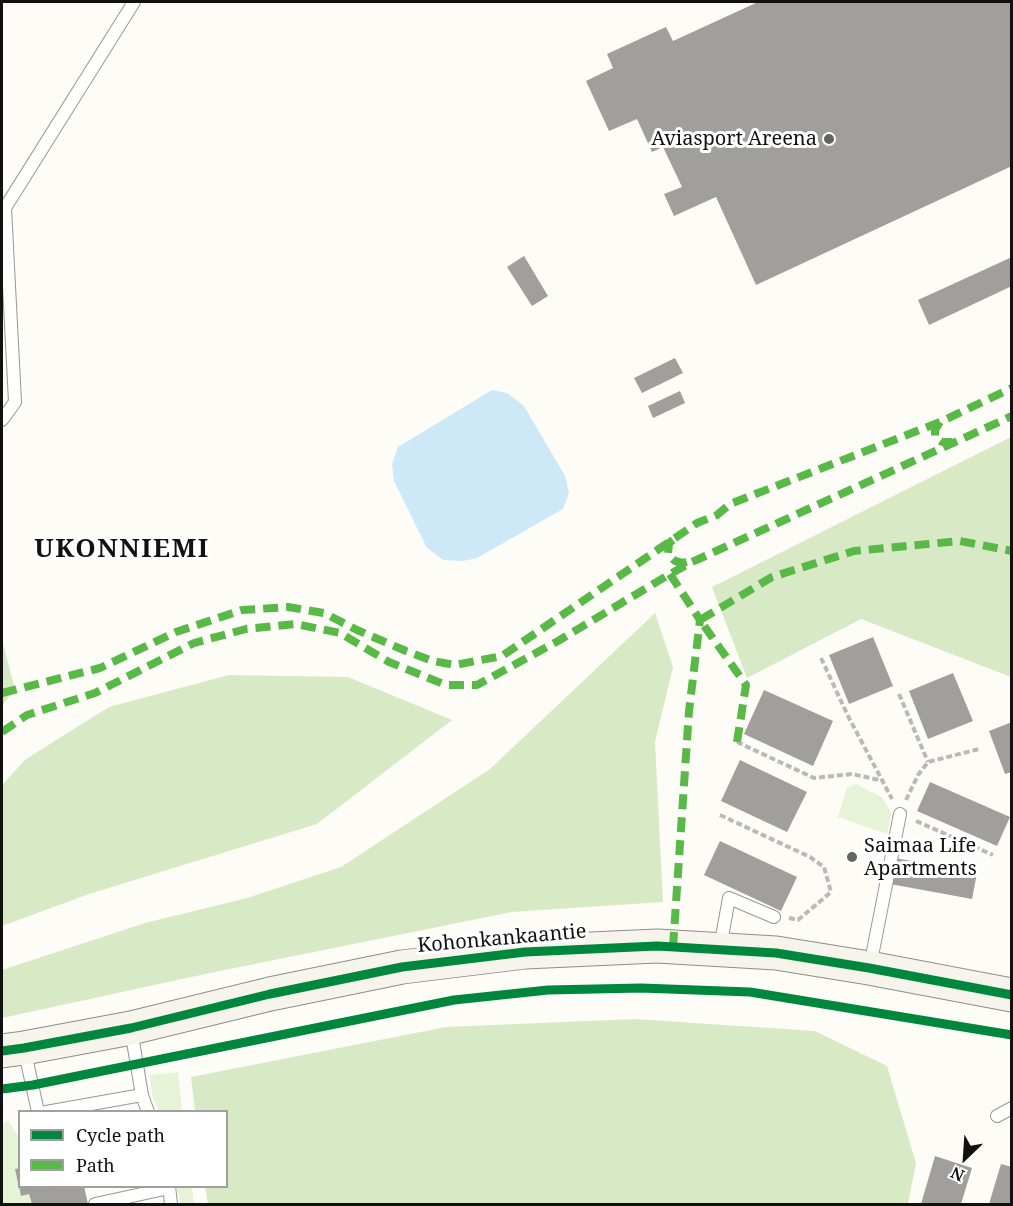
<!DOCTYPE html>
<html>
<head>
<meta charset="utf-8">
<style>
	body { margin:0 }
	#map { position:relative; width:1013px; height:1206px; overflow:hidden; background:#fdfcf7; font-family:"Noto Serif",serif }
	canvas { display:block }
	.frame { position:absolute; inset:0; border:3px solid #111; pointer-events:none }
	.legend { position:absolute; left:18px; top:1110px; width:210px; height:78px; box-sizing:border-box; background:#fff; border:2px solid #a0a0a0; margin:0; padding:8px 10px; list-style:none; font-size:18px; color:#111 }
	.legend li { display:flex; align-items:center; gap:12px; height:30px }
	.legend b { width:30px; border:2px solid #a0a0a0 }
	.north { position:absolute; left:935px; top:1128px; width:60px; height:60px; -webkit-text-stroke:4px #fff; paint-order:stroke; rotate:205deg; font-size:16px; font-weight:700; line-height:24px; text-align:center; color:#111 }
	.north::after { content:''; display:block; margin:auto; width:21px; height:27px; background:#111; clip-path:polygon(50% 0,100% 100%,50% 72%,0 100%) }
</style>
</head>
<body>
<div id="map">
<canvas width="1013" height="1206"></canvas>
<div class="frame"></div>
<ul class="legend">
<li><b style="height:8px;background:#00873e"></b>Cycle path</li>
<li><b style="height:8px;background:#58b947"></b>Path</li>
</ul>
<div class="north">N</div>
</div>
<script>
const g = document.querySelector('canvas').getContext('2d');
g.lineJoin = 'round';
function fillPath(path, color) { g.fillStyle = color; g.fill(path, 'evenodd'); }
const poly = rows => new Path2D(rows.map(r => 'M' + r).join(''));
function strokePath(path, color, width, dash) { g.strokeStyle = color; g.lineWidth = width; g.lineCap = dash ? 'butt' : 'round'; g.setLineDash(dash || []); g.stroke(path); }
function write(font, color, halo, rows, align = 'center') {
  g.font = font + ' "Noto Serif",serif'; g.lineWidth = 6; g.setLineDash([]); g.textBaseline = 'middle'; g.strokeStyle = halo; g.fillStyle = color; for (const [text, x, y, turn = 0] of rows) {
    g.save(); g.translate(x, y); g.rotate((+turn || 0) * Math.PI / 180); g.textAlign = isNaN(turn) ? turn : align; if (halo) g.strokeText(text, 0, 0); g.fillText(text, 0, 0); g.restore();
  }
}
fillPath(poly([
	[856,784,883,798,891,813,887,834,838,817,847,788],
	[178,1072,182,1111,159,1111,152,1095,150,1075],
	[8,1120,16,1133,19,1137,19,1168,16,1169,21,1195,29,1194,32,1204,2,1204,2,1124],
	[177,1187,192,1187,194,1204,180,1204]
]), '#e7f3d7');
fillPath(poly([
	[1011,437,1011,677,861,619,747,678,712,587],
	[655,613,673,667,655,742,663,902,512,912,210,973,2,1018,2,970,145,923,247,898,341,867,490,769],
	[2,640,15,689,2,706],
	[229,675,348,677,452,720,317,824,89,894,2,926,2,785,26,759,109,707],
	[634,1019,815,1031,887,1066,916,1163,908,1204,208,1204,205,1187,226,1186,226,1112,195,1111,191,1077,446,1027]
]), '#d8eac5');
fillPath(poly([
	[492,390,507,393,524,406,565,476,569,493,563,509,477,558,463,561,443,560,427,548,394,481,392,464,398,447]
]), '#cde8f7');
fillPath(poly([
	[758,2,1012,2,1012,166,756,285,716,197,674,216,664,194,682,187,663,147,652,152,637,119,609,131,586,81,613,68,607,54,666,27,673,41],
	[524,256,548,296,532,306,507,267],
	[1012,257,1012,286,929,325,918,300],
	[675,358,683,373,642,393,634,378],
	[680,391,685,403,653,418,648,406],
	[873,637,893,686,849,704,829,655],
	[953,673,973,721,928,739,909,691],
	[764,690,833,721,813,766,744,734],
	[1012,722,1012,772,1005,774,989,731],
	[740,760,807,792,787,832,721,801],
	[930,782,1010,817,997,846,917,811],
	[720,841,797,877,781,911,704,875],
	[895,858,977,873,972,899,890,884],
	[935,1156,972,1168,961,1204,921,1204],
	[1001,1164,1012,1167,1012,1204,989,1204],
	[20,1168,20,1183,18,1183,15,1169],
	[19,1186,84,1186,88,1204,32,1204,29,1194,21,1196]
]), '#a19f9c');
const lane = poly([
	[2,420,15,402,5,208,134,2],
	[720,948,729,898,774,917],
	[870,966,900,814],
	[131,1030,142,1095,148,1112],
	[24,1048,38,1112],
	[46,1112,142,1095],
	[997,1116,1012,1108],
	[169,1186,171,1204],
	[95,1204,169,1188]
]);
const secondary = poly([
	[2,1051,24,1048,131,1028,270,994,402,967,525,952,657,946,776,953,869,968,1012,995]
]);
strokePath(lane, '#979795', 14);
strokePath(secondary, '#8e8d8b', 35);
strokePath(poly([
	[821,658,848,716,892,799],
	[899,694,928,762],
	[737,742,814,778,852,774,884,781],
	[906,800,918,775,928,762,979,749],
	[720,815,810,857,824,867,831,892,798,920,789,918],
	[916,821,993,855]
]), '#b9b9b8', 4, [6, 3]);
strokePath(lane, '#fffffe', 12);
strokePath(secondary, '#f6f4eb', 33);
strokePath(poly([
	[940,422,935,430,935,437,942,442,952,442],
	[673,540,669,543,668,554,675,561,683,563,690,561],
	[670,574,700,620,689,711,673,947],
	[2,693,100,668,176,632,242,610,288,607,324,613,357,630,406,651,433,661,455,665,502,656,678,536,697,523,717,515,730,504,940,422,1012,388],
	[2,732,27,715,95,693,194,643,246,629,296,624,340,633,389,662,446,685,477,685,558,641,670,574,690,563,1012,416],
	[737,742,746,685,700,620,772,577,854,551,960,541,1012,551]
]), '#58b947', 8, [15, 8]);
strokePath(poly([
	[2,1051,24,1048,131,1028,270,994,402,967,525,952,657,946,776,953,869,968,1012,995],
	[2,1089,33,1085,454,1000,548,990,641,988,750,992,1012,1035]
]), '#00873e', 9);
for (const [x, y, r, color] of [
	[829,139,6,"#646362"],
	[852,857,6,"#646362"]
]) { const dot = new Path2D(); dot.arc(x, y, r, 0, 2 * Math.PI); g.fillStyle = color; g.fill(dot); strokePath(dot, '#fff', 2); }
write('20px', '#111', '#fff', [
	["Aviasport Areena",817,139],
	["Saimaa Life",864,846,"left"],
	["Apartments",864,869,"left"]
], 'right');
write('20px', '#111', '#fff', [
	["Kohonkankaantie",502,939,-5]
]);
g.letterSpacing = '1.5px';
write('bold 26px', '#111', '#fff', [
	["UKONNIEMI",122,550]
]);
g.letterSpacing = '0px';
</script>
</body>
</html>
